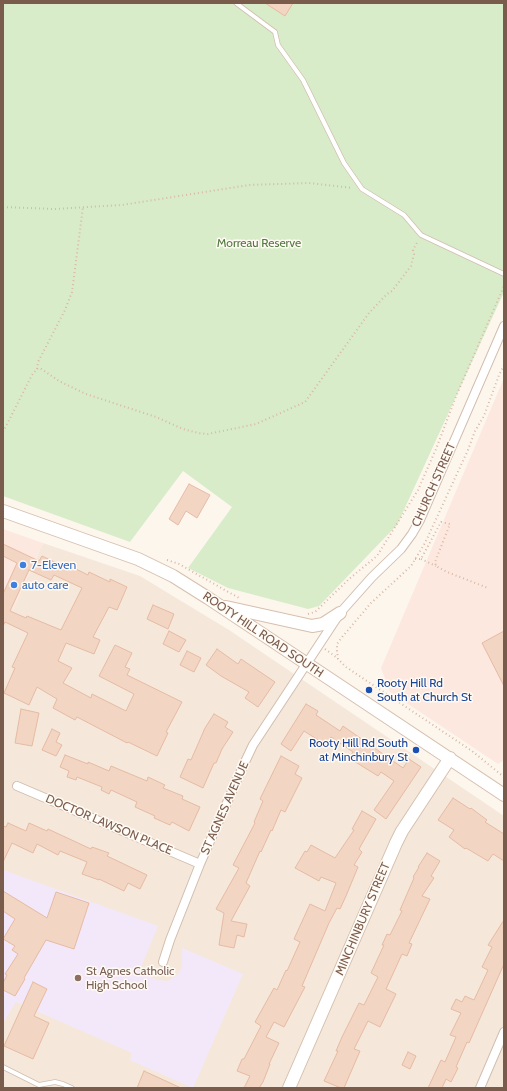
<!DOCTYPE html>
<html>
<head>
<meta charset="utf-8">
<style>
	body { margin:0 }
	#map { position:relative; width:507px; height:1091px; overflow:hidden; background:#fdf6ec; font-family:Cabin,sans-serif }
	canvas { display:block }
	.frame { position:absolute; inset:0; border:4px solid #7a5c4d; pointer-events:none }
</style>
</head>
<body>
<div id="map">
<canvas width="507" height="1091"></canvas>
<div class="frame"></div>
</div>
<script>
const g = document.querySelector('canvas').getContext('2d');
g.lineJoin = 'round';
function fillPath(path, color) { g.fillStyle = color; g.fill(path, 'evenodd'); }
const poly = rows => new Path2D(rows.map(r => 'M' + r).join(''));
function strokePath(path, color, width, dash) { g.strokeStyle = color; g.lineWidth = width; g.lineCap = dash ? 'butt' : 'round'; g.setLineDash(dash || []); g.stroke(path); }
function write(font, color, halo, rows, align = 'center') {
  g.font = font + ' Cabin,sans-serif'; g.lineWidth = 3; g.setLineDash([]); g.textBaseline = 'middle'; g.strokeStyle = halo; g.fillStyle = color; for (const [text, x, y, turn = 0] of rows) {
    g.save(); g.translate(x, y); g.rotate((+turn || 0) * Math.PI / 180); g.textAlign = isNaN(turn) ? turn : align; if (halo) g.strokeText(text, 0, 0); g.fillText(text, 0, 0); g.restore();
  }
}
fillPath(poly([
	[43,543,140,576,229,630,504,816,504,1088,3,1088,3,606,13,609]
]), '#f5e8da');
fillPath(poly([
	[504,378,504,760,498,764,390,692,381,668],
	[3,529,43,543,13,609,3,606]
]), '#fde8e0');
fillPath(poly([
	[3,870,158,926,139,972,158,980,168,981,178,974,182,968,182,948,243,974,193,1088,130,1060,132,1053,16,1002,3,1023]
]), '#f3e8fa');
fillPath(poly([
	[3,3,504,3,504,292,397,525,319,606,308,609,228,588,188,568,232,507,183,471,130,542,3,496]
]), '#d8ecc9');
const building = poly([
	[265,3,293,3,285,16,265,3],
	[189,484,210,495,197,518,186,511,178,525,169,519,189,484],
	[3,544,39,561,42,556,63,566,64,563,88,575,89,572,110,582,110,579,127,587,117,610,109,607,93,637,100,640,94,654,66,643,58,661,72,668,63,683,91,698,92,694,126,711,134,694,99,676,115,645,132,653,125,667,130,669,127,675,182,702,166,732,168,733,157,756,128,742,127,743,77,717,75,720,53,708,57,699,37,687,29,705,4,693,15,668,12,667,28,633,5,622,3,626,3,594,17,563,3,556,3,544],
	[29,570,51,580,54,575,82,588,61,630,27,616,26,618,10,611,29,570],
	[153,605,174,614,168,629,147,619,153,605],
	[169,631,186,640,179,652,163,644,169,631],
	[504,631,504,686,482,643,504,631],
	[217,649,238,664,241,659,275,682,258,707,245,698,249,692,221,676,206,665,217,649],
	[187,651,201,658,194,672,180,665,187,651],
	[306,704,318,711,316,715,340,731,343,726,403,768,409,759,421,767,386,819,374,810,394,781,381,772,378,776,349,758,353,752,331,737,326,745,304,731,291,751,281,744,306,704],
	[21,709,39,713,32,746,15,743,21,709],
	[214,714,228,722,225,727,233,732,222,749,216,763,214,763,203,788,180,777,188,759,191,760,205,728,214,714],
	[52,729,60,733,56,742,62,745,56,756,42,750,52,729],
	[65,755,88,764,88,762,109,771,111,766,147,781,148,777,165,785,163,788,183,796,182,799,200,807,189,831,172,822,170,825,154,818,155,816,135,807,137,802,111,790,109,794,101,790,102,787,77,777,76,780,67,777,69,771,60,767,65,755],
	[281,756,299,766,295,774,302,778,285,812,281,810,272,831,271,830,261,852,260,851,246,883,250,886,231,921,247,924,244,937,237,935,234,948,219,945,224,913,216,909,239,868,233,865,255,823,254,822,263,801,260,799,281,756],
	[453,798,470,809,471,808,487,820,485,822,504,834,504,861,493,854,488,861,466,848,465,849,449,837,454,830,438,820,453,798],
	[362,811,376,819,359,849,362,852,354,865,358,867,346,896,340,909,337,908,329,923,302,986,305,987,284,1027,274,1022,266,1037,279,1043,269,1064,270,1064,263,1082,259,1088,244,1088,250,1076,237,1071,242,1059,244,1059,261,1026,255,1022,274,988,277,990,286,970,287,971,300,942,294,939,310,904,325,911,336,883,321,877,319,881,295,868,305,851,307,852,311,845,335,858,354,830,352,829,362,811],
	[8,823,26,831,29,823,47,831,48,829,91,849,92,847,109,853,107,856,147,875,140,889,128,883,124,891,99,879,99,880,82,874,87,862,60,851,58,855,37,844,33,853,12,843,3,862,3,826,6,827,8,823],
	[427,853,440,861,431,876,434,878,422,896,430,899,409,943,412,944,407,956,402,954,386,989,396,994,380,1027,368,1021,354,1049,360,1051,344,1088,341,1088,324,1081,338,1051,336,1051,342,1037,359,1003,364,1005,378,977,371,973,384,945,382,945,387,934,390,935,402,911,400,910,414,878,413,877,419,867,418,867,427,853],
	[3,891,47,918,56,892,89,903,74,949,46,940,24,978,25,979,15,996,3,990,3,983,7,975,5,974,18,954,12,950,15,946,3,939,15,919,3,911,3,891],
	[504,920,504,964,469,1043,467,1042,456,1067,458,1068,451,1082,446,1079,442,1088,428,1088,441,1060,445,1062,456,1037,450,1035,461,1013,451,1009,456,999,462,1002,465,996,474,1000,488,970,482,967,492,947,488,945,504,920],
	[33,982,47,989,34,1016,49,1023,33,1059,4,1046,33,982],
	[408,1052,416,1056,410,1069,402,1065,408,1052],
	[144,1071,181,1088,137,1088,144,1071]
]);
fillPath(building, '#f3d5c3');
strokePath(building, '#e6bba3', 1);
const lane = poly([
	[236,3,275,32,278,45,303,80,344,163,362,189,404,215,421,235,504,274],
	[3,1067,39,1085,55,1082,63,1084,72,1088]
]);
const street = poly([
	[17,786,200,864],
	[163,962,170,940,200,864,244,764,253,745,340,613,372,577,401,549,412,534,420,520,504,326],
	[480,1088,504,1032]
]);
const secondary = poly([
	[3,511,138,559,173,576,208,598,504,795],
	[226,607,312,626,323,624,340,613],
	[289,1088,396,843,402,831,450,758]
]);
strokePath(lane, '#d1beb0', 5.5);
strokePath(street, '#d1beb0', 10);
strokePath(secondary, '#d6c0b0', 14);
strokePath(poly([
	[3,207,54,209,122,205,249,185,309,183,353,188],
	[504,365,499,375,484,416,475,431,468,450,425,543,411,566,371,603,343,636,337,644,337,651,338,659,346,667,472,751,504,777],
	[37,369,38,362,65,310,72,292,83,207],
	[3,432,32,375,37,369,40,368,59,381,86,394,156,417,183,429,198,433,208,434,256,424,305,402,369,313,387,294,392,291,411,266,414,254,413,250,418,241],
	[415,559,421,559,441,522,450,524,435,562,436,566,447,572,488,588],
	[421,559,436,566],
	[167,560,179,564,239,598],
	[308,614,315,612,349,579,377,556,418,490,436,449,457,394,504,286],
	[325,649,336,657]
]), '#d9b8a5', 2, [1, 3]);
strokePath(lane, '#fff', 4);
strokePath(street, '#fff', 8);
strokePath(secondary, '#fff', 12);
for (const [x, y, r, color] of [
	[23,565,4,"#3f7fe0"],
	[14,585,4,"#3f7fe0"],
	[369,690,4,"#1a4fb4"],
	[416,750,4,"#1a4fb4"],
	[78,978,4,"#8d6e63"]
]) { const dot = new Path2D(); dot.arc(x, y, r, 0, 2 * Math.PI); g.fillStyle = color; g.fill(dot); strokePath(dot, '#fffaf3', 1.5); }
write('12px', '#537a41', '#fffaf3', [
	["Morreau Reserve",259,243]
]);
write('12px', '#7a5c4d', '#fffaf3', [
	["CHURCH STREET",434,485,-66],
	["ROOTY HILL ROAD SOUTH",263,635,34],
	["ST AGNES AVENUE",225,808,-66],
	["DOCTOR LAWSON PLACE",109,825,23],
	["MINCHINBURY STREET",363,919,-67]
]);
write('12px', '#366cbe', '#fffaf3', [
	["7-Eleven",31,565],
	["auto care",22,585]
], 'left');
write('12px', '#164399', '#fffaf3', [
	["Rooty Hill Rd",377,683],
	["South at Church St",377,697],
	["Rooty Hill Rd South",408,743,"right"],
	["at Minchinbury St",408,757,"right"]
], 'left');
write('12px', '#785e54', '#fffaf3', [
	["St Agnes Catholic",86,971],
	["High School",86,985]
], 'left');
</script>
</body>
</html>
